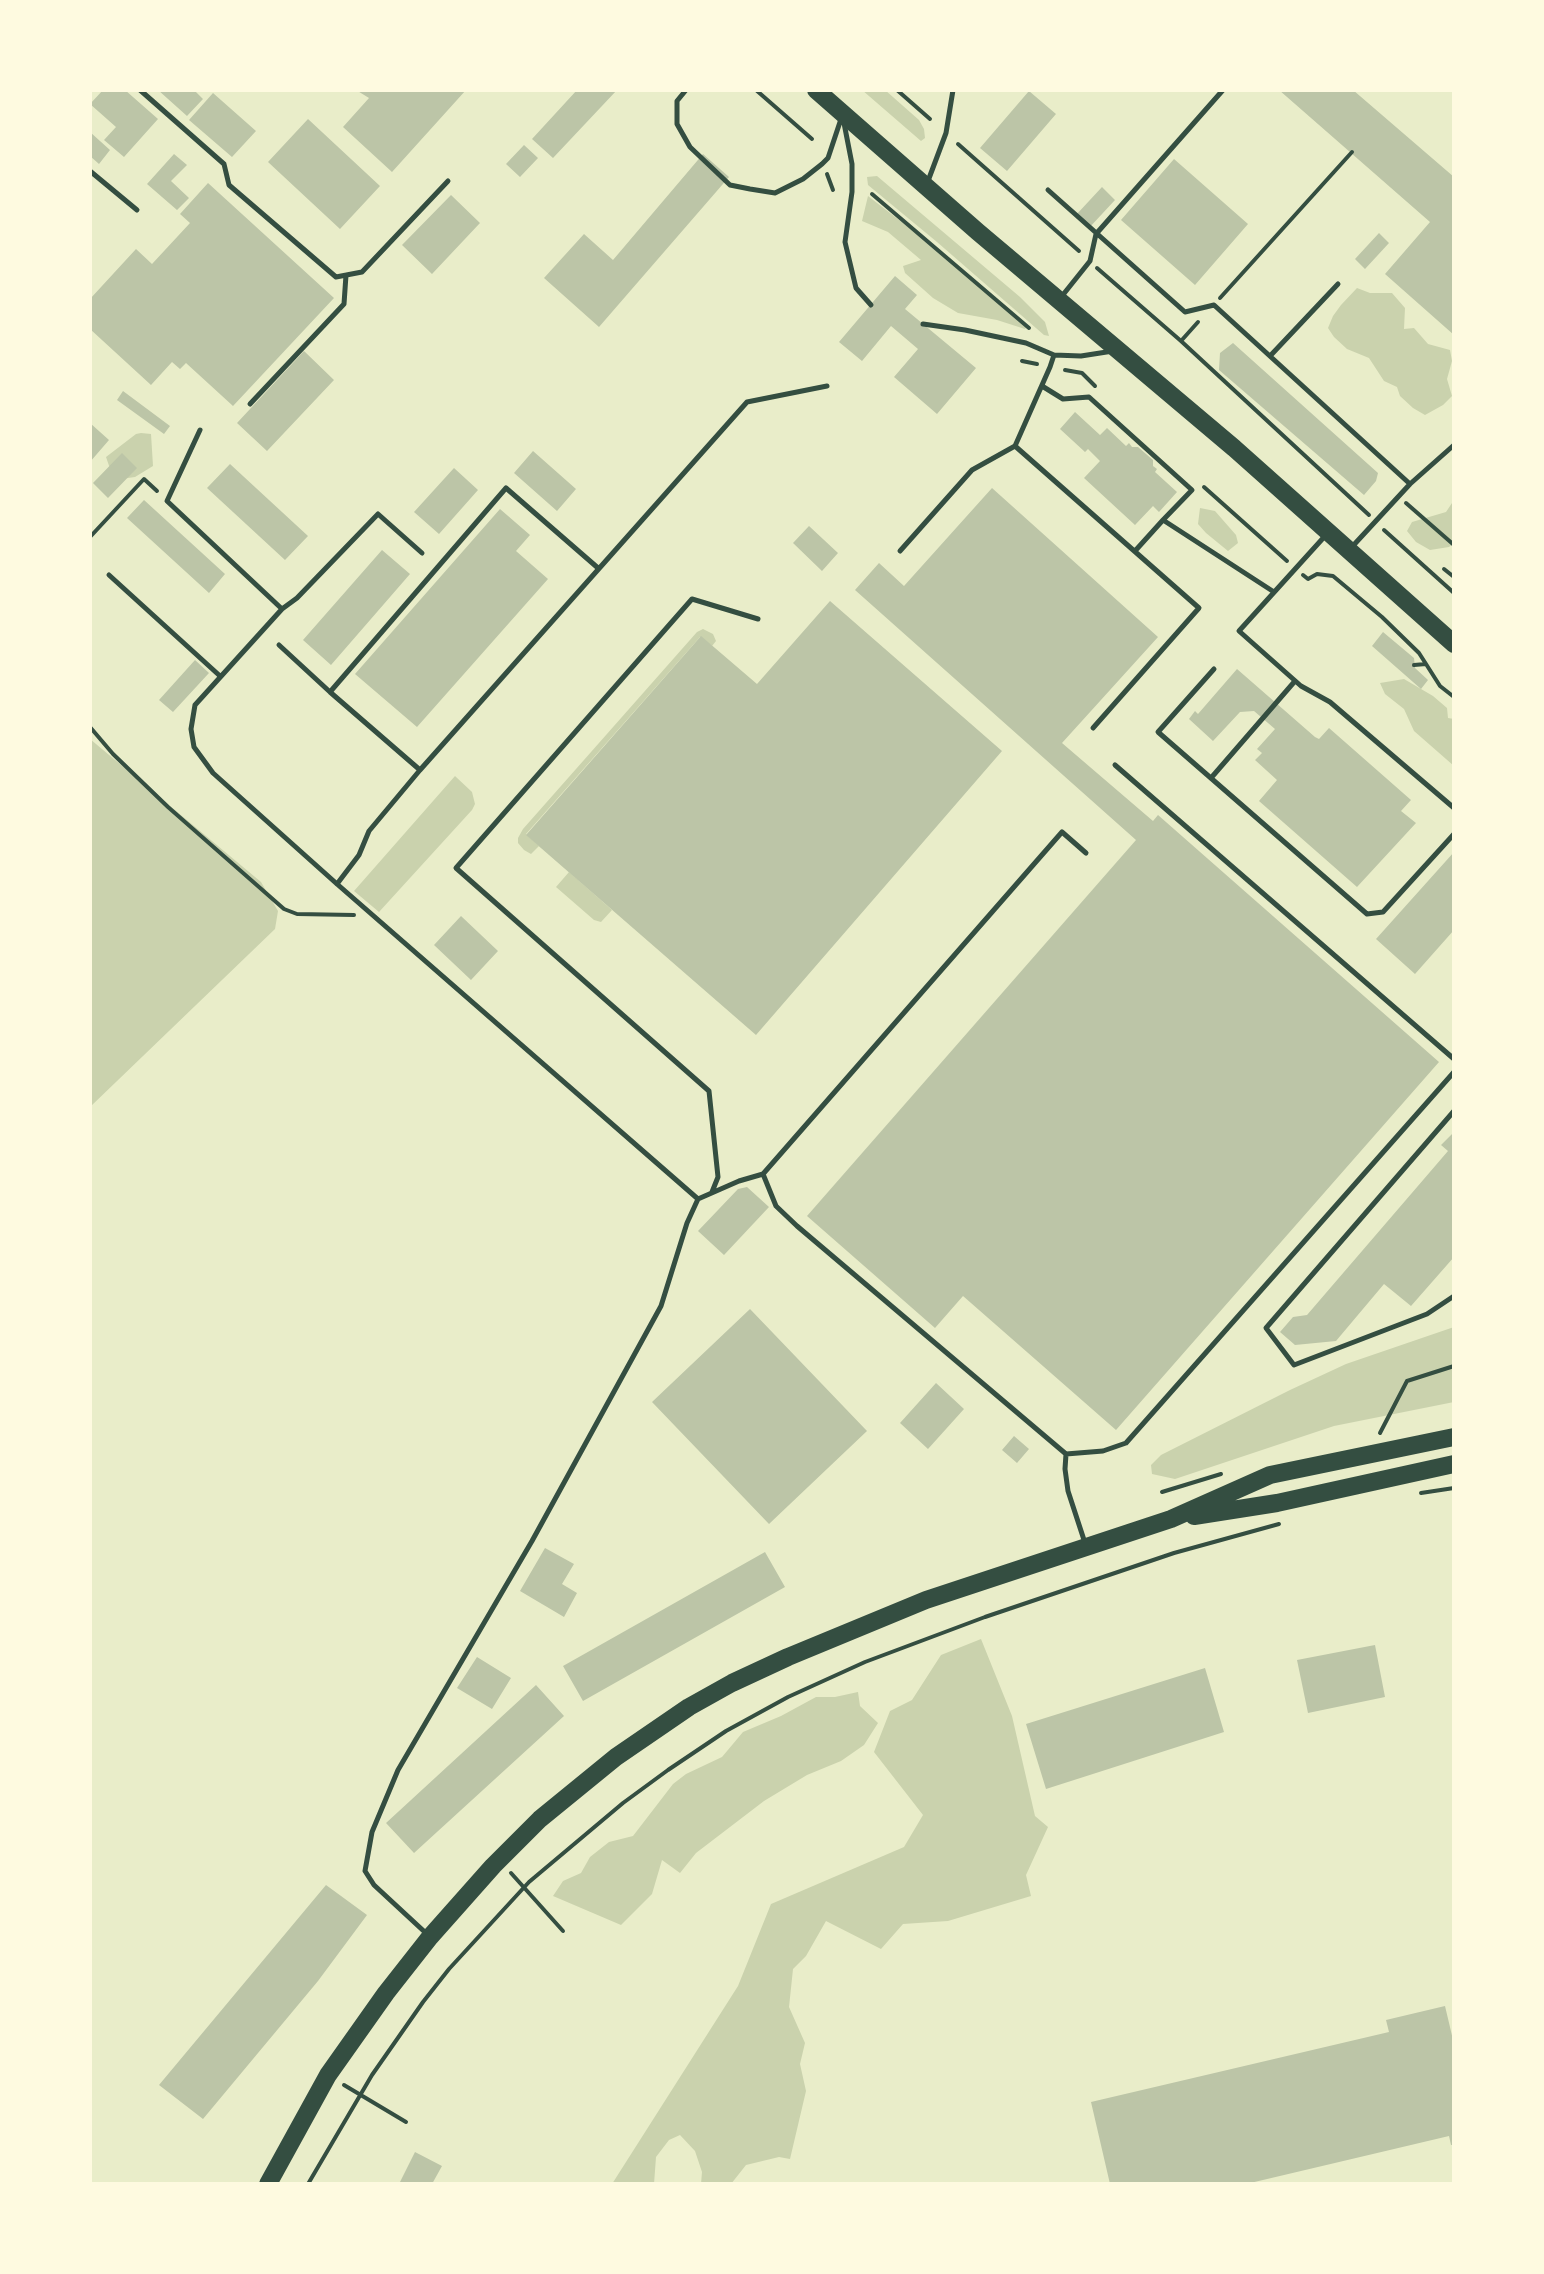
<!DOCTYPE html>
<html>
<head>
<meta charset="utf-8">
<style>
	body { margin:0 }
	#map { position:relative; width:1544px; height:2274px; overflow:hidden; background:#e9edc9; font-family:Lato,sans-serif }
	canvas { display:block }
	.frame { position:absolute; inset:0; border:92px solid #fefae0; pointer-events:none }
</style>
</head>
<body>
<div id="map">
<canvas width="1544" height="2274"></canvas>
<div class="frame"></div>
</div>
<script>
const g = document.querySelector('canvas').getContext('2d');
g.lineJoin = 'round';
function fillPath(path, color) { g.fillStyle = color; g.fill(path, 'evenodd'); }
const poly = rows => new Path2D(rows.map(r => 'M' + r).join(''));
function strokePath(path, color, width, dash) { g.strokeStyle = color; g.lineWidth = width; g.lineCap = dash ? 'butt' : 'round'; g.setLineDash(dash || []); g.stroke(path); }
fillPath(poly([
	[862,90,885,90,919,120,924,129,925,138,921,141],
	[877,176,1020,297,1045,322,1049,336,1044,335,937,242,868,185,867,177],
	[868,196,934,247,1027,326,1025,329,997,320,958,313,933,298,905,273,903,266,921,260,888,232,862,221],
	[1357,288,1370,293,1392,293,1405,308,1404,329,1414,328,1428,344,1450,350,1452,361,1447,379,1452,396,1443,405,1425,415,1413,408,1400,396,1397,387,1384,381,1369,358,1347,349,1334,337,1328,328,1333,316,1341,305],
	[141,433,151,434,153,466,135,477,114,480,106,457,136,434],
	[1454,500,1454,543,1449,547,1430,550,1416,542,1407,531,1412,522,1446,512],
	[1200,508,1215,511,1236,535,1238,543,1228,551,1206,533,1198,524],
	[703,629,713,634,716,641,712,646,700,637,526,834,539,846,531,854,524,850,518,843,518,838,523,829,697,632],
	[1404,679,1433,696,1447,708,1448,718,1454,719,1454,766,1414,731,1404,709,1385,694,1380,683],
	[90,739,261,882,278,911,275,929,90,1107],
	[455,776,472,792,475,804,472,810,379,912,354,891],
	[569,872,612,910,601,922,594,920,556,887],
	[1454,1327,1454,1402,1334,1426,1175,1479,1152,1474,1151,1465,1161,1455,1290,1390,1346,1364],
	[981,1639,1012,1716,1035,1816,1048,1827,1026,1875,1031,1896,948,1921,903,1924,881,1949,826,1921,806,1956,793,1969,789,2007,805,2043,800,2064,806,2091,790,2159,779,2157,746,2165,731,2184,701,2184,702,2172,695,2151,680,2135,669,2140,656,2157,654,2184,612,2184,738,1986,771,1904,904,1847,923,1815,874,1752,890,1711,912,1700,941,1655],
	[858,1692,860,1706,878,1723,864,1745,841,1761,807,1775,764,1801,696,1853,680,1873,662,1860,652,1894,621,1925,553,1896,563,1881,581,1873,590,1857,609,1842,633,1836,673,1784,686,1774,722,1757,743,1732,781,1716,816,1697,835,1697]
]), '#cad2ad');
fillPath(poly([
	[103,90,125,90,158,119,124,157,104,140,116,127,90,104],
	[158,90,194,90,203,99,187,116],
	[356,90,466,90,392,172,343,127,369,98],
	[577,90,617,90,553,158,532,139],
	[1279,90,1353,90,1454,177,1454,335,1385,274,1430,222],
	[1029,91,1056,114,1007,171,980,148],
	[213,93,256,131,232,157,189,120],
	[308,119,380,186,340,229,268,162],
	[90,132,110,150,99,164,90,156],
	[524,145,538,158,520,177,506,164],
	[174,154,187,165,171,181,189,198,177,210,147,184],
	[703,154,729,177,599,327,544,278,584,234,613,260],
	[1174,159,1248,224,1195,285,1121,220],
	[208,183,334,298,233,406,186,363,180,369,172,362,151,385,90,329,90,299,136,249,152,264,190,223,180,214],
	[1102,187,1115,200,1089,228,1076,215],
	[451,195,480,223,432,274,402,245],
	[1379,233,1389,243,1365,269,1355,259],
	[895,276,917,295,905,309,976,368,937,414,894,377,918,349,891,326,862,361,839,342],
	[1233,343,1378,473,1376,481,1364,495,1219,370,1220,353],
	[304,351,334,380,267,451,237,423],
	[123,391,170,426,164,434,117,400],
	[1075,412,1100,435,1107,428,1126,446,1129,443,1132,447,1138,447,1153,460,1153,466,1157,469,1155,472,1177,492,1159,512,1153,506,1135,525,1084,478,1100,461,1088,449,1085,452,1060,429],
	[90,423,109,440,90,462],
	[533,451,576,489,557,511,514,473],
	[122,453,137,468,108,498,93,483],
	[230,464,308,536,285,560,207,488],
	[454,468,478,490,439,534,414,512],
	[992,488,1158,637,1062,743,1153,821,1158,815,1439,1062,1116,1430,963,1296,935,1328,807,1216,1136,840,855,590,879,563,904,586],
	[144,500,225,574,209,593,127,518],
	[500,509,530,535,516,551,548,579,417,727,355,674],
	[809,526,838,553,822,571,793,543],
	[382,550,410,574,331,665,303,640],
	[830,601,1002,751,756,1035,526,835,701,636,757,684],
	[1383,632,1414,658,1415,668,1428,680,1421,689,1372,646],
	[195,660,209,673,173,712,159,700],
	[1237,669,1315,737,1319,739,1329,728,1411,800,1401,811,1416,823,1357,887,1259,801,1277,780,1255,760,1262,753,1257,749,1275,729,1254,711,1240,712,1213,741,1189,719,1195,711,1198,714],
	[1454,852,1454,930,1415,974,1376,939],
	[461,916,498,951,471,980,434,945],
	[1454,1132,1454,1257,1411,1306,1384,1284,1336,1341,1295,1345,1280,1332,1293,1317,1307,1315,1448,1151,1441,1145],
	[747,1187,769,1207,724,1255,698,1231,738,1189],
	[750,1309,867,1431,769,1524,652,1402],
	[936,1383,964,1409,928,1449,900,1423],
	[1014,1436,1029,1449,1017,1463,1002,1450],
	[545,1548,574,1564,562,1584,577,1593,564,1617,520,1591],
	[765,1552,785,1587,583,1701,563,1666],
	[1375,1645,1385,1697,1308,1713,1297,1660],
	[477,1657,511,1678,492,1709,457,1688],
	[1205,1668,1224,1732,1046,1789,1026,1724],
	[536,1685,564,1716,414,1853,386,1823],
	[326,1885,367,1915,318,1981,203,2119,159,2085],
	[1445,2006,1454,2044,1454,2145,1451,2145,1449,2136,1246,2184,1110,2184,1091,2102,1389,2032,1386,2020],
	[415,2152,442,2166,432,2184,399,2184]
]), '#bcc5a7');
strokePath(poly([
	[756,90,812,139],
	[897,90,930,119],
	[958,144,1079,251],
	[827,174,833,190],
	[872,194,1029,328],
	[1097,268,1181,341,1369,515],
	[1220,298,1352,152],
	[1181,341,1198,322],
	[1022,361,1037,364],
	[1065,370,1082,373,1095,386],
	[1204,487,1287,561],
	[1406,503,1454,545],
	[1384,530,1454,593],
	[90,537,144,479,157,491],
	[1444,569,1454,577],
	[1303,575,1308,579,1317,574,1333,576,1382,617,1419,653,1440,686,1454,697],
	[1414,665,1426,664],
	[90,727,113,754,168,807,284,909,297,914,354,915],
	[1380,1433,1407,1381,1454,1366],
	[1162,1492,1221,1474],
	[1421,1493,1454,1488],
	[511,1873,563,1931],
	[344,2085,406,2122],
	[308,2184,372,2075,423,2002,449,1969,529,1882,623,1803,668,1770,726,1731,788,1697,865,1662,985,1617,1174,1553,1279,1524]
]), '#344e41', 4);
strokePath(poly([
	[140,90,224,164,229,185,336,277,362,272,448,181],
	[686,90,677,101,677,124,690,147,730,185,750,189,775,193,803,179,822,164,828,158,841,119],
	[844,123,852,164,852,192,845,242,856,288,871,305],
	[90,171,137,210],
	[928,181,946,133,953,90],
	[1048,190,1185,312,1214,305,1410,484],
	[1062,296,1090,261,1096,234,1223,90],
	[923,324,965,330,1026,343,1054,355,1081,356,1113,351],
	[1271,355,1338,284],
	[1042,386,1063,399,1089,397,1192,490,1163,520],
	[250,404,344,304,346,275],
	[200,430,167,501,282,609,195,705,191,729,194,747,213,773,337,884,698,1199],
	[1015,446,1199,608,1093,728],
	[1325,536,1239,631,1301,686,1330,702,1454,808],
	[1350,549,1410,484,1454,445],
	[900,551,972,470,1015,446,1050,367,1054,355],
	[1135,551,1163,520,1274,592],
	[109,575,220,676],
	[282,609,297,598,378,514,422,553],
	[279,645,330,692,506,488,598,568],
	[1214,669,1158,732,1367,914,1383,912,1454,834],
	[330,692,420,770],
	[1115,765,1454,1059],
	[1211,778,1295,681],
	[337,884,359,855,369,831,420,770,747,402,827,386],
	[1454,1111,1266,1328,1294,1365,1427,1314,1454,1296],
	[763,1174,776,1206,797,1226,1066,1454,1065,1469,1068,1491,1085,1543],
	[712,1192,718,1177,709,1091,456,868,692,599,758,619],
	[1066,1454,1103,1451,1126,1443,1454,1072],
	[428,1935,374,1885,365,1871,372,1832,398,1770,532,1541,661,1306,687,1223,698,1199,739,1181,763,1174,1062,832,1086,853]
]), '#344e41', 5);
strokePath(poly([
	[816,90,978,232,1234,448,1454,644],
	[1194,1516,1277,1503,1454,1464],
	[268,2184,328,2075,386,1993,430,1937,493,1866,540,1819,616,1757,689,1707,732,1683,788,1657,926,1600,1171,1519,1270,1475,1454,1437]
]), '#344e41', 18);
</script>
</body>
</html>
